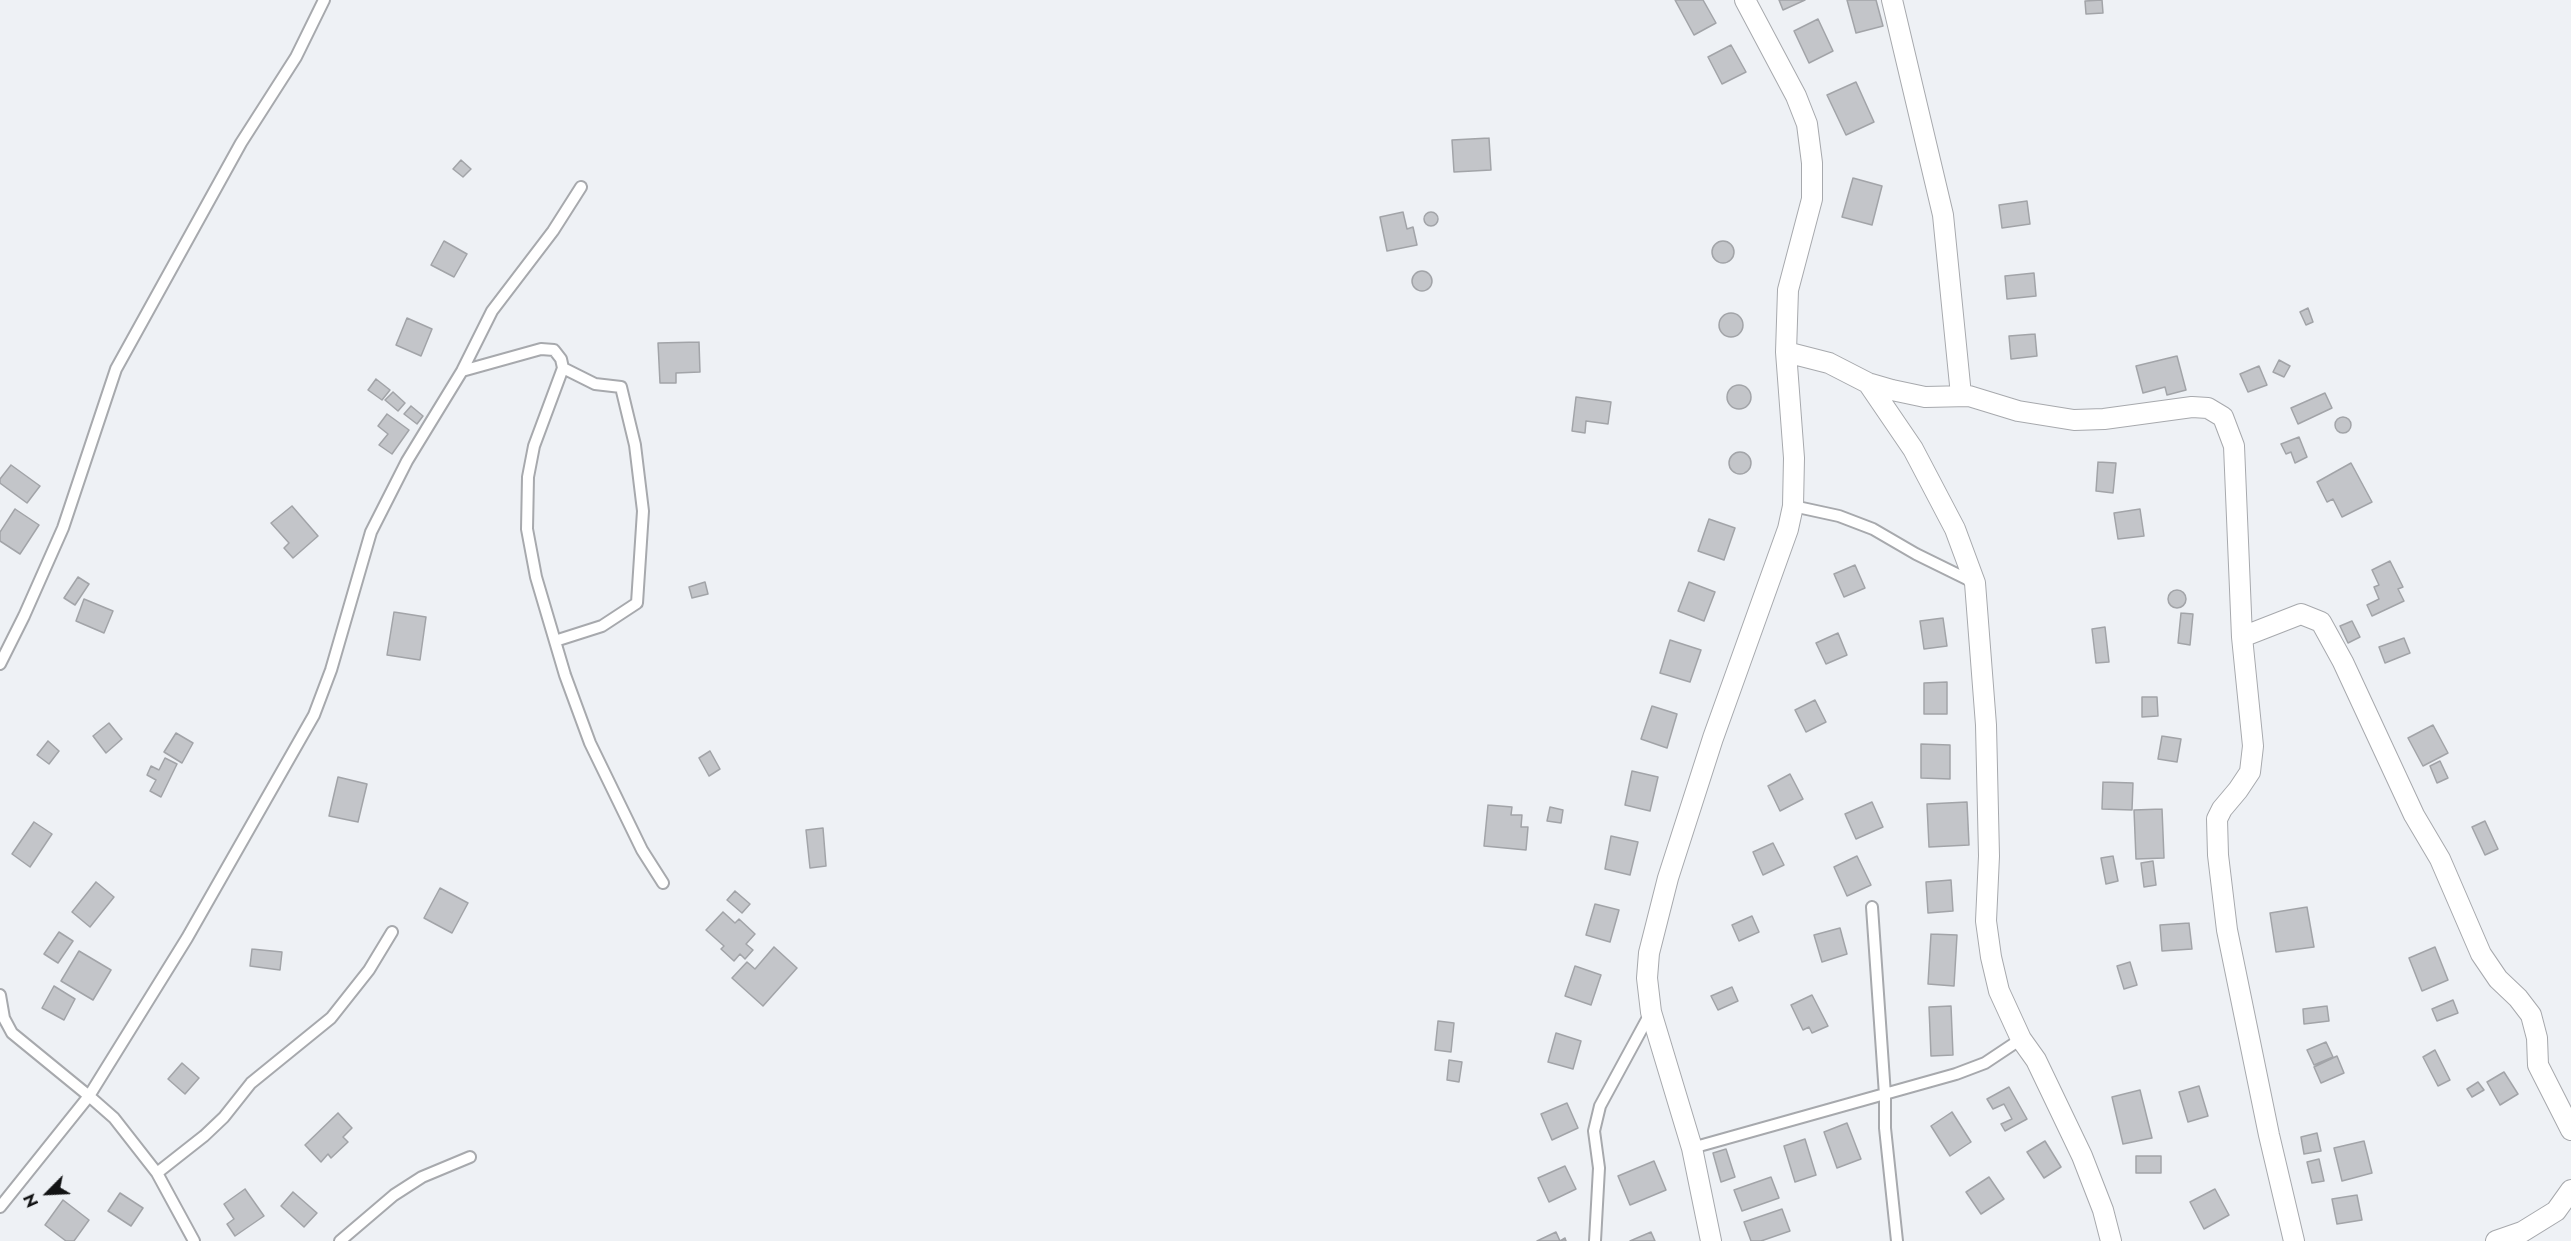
<!DOCTYPE html>
<html>
<head>
<meta charset="utf-8">
<style>
	body { margin:0 }
	#map { position:relative; width:2571px; height:1241px; overflow:hidden; background:#eef1f5; font-family:Jost,sans-serif }
	canvas { display:block }
	.north { position:absolute; left:18px; top:1163px; width:60px; height:60px; -webkit-text-stroke:4px #eef1f5; paint-order:stroke; rotate:246deg; font-size:16px; font-weight:700; line-height:24px; text-align:center; color:#121314 }
	.north::after { content:''; display:block; margin:auto; width:21px; height:27px; background:#121314; clip-path:polygon(50% 0,100% 100%,50% 72%,0 100%) }
</style>
</head>
<body>
<div id="map">
<canvas width="2571" height="1241"></canvas>
<div class="north">N</div>
</div>
<script>
const g = document.querySelector('canvas').getContext('2d');
g.lineJoin = 'round';
function fillPath(path, color) { g.fillStyle = color; g.fill(path, 'evenodd'); }
const poly = rows => new Path2D(rows.map(r => 'M' + r).join(''));
function strokePath(path, color, width, dash) { g.strokeStyle = color; g.lineWidth = width; g.lineCap = dash ? 'butt' : 'round'; g.setLineDash(dash || []); g.stroke(path); }
const building = poly([
	[1675,0,1703,0,1716,23,1694,35,1675,0],
	[1779,0,1805,0,1783,10,1779,0],
	[1847,0,1876,0,1883,26,1856,33,1847,0],
	[2102,0,2103,13,2086,14,2085,1,2102,0],
	[1818,19,1833,51,1809,63,1794,31,1818,19],
	[1731,45,1746,72,1722,84,1708,57,1731,45],
	[1856,82,1874,122,1846,135,1827,95,1856,82],
	[1489,138,1491,170,1454,172,1452,140,1489,138],
	[461,160,471,169,463,177,453,169,461,160],
	[1853,178,1882,186,1872,225,1842,217,1853,178],
	[2027,201,2030,224,2002,228,1999,205,2027,201],
	[1403,212,1407,229,1413,227,1417,245,1387,251,1380,217,1403,212],
	'1424 219a7 7 0 1 1 14 0a7 7 0 1 1-14 0Z',
	'1712 252a11 11 0 1 1 22 0a11 11 0 1 1-22 0Z',
	[444,241,467,254,454,277,431,265,444,241],
	'1412 281a10 10 0 1 1 20 0a10 10 0 1 1-20 0Z',
	[2034,273,2036,296,2007,299,2005,276,2034,273],
	[2308,308,2313,322,2306,325,2300,312,2308,308],
	'1719 325a12 12 0 1 1 24 0a12 12 0 1 1-24 0Z',
	[407,318,432,329,421,356,396,345,407,318],
	[2035,334,2037,356,2011,359,2009,336,2035,334],
	[699,342,700,372,676,373,676,383,660,383,658,343,699,342],
	[2177,356,2186,390,2167,395,2165,387,2143,393,2136,366,2177,356],
	[2279,360,2290,366,2284,377,2273,372,2279,360],
	[2259,366,2267,385,2248,392,2240,374,2259,366],
	[376,379,390,390,382,400,368,390,376,379],
	'1727 397a12 12 0 1 1 24 0a12 12 0 1 1-24 0Z',
	[393,392,405,403,398,411,385,400,393,392],
	[2325,393,2332,408,2298,424,2291,408,2325,393],
	[1576,397,1611,402,1608,424,1586,421,1585,433,1572,431,1576,397],
	[411,406,423,416,417,424,404,414,411,406],
	[387,414,409,430,392,454,379,445,388,434,378,426,387,414],
	'2335 425a8 8 0 1 1 16 0a8 8 0 1 1-16 0Z',
	[2299,437,2307,457,2295,463,2291,452,2286,454,2281,444,2299,437],
	'1729 463a11 11 0 1 1 22 0a11 11 0 1 1-22 0Z',
	[2098,462,2116,463,2113,493,2096,491,2098,462],
	[2351,463,2372,502,2342,517,2333,499,2327,502,2317,482,2351,463],
	[11,465,40,486,27,503,0,483,0,479,11,465],
	[292,506,318,536,293,558,284,548,289,543,271,523,292,506],
	[15,509,39,525,20,554,0,541,0,532,15,509],
	[2140,509,2144,536,2118,539,2114,513,2140,509],
	[1709,519,1735,528,1724,560,1698,551,1709,519],
	[2390,561,2403,587,2398,589,2404,601,2372,616,2367,605,2379,599,2374,587,2379,585,2372,570,2390,561],
	[1855,565,1865,588,1844,597,1834,574,1855,565],
	[78,577,89,584,75,605,64,598,78,577],
	[705,582,708,594,692,598,689,587,705,582],
	[1689,582,1715,592,1704,621,1678,611,1689,582],
	'2168 599a9 9 0 1 1 18 0a9 9 0 1 1-18 0Z',
	[84,599,113,611,104,633,76,621,84,599],
	[394,612,426,617,420,660,387,655,394,612],
	[2181,613,2193,614,2190,645,2178,643,2181,613],
	[1943,618,1947,646,1924,649,1920,621,1943,618],
	[2352,621,2360,637,2348,643,2340,626,2352,621],
	[2105,627,2109,662,2096,663,2092,629,2105,627],
	[1838,633,1847,655,1826,664,1816,643,1838,633],
	[2404,638,2410,653,2385,663,2379,647,2404,638],
	[1670,640,1701,650,1690,682,1660,673,1670,640],
	[1947,682,1947,714,1924,714,1924,683,1947,682],
	[2142,697,2157,697,2158,716,2142,717,2142,697],
	[1815,700,1826,722,1806,732,1795,710,1815,700],
	[1652,706,1677,714,1667,748,1641,739,1652,706],
	[109,723,122,739,106,753,93,736,109,723],
	[2433,725,2448,753,2423,766,2408,738,2433,725],
	[176,733,193,743,182,763,164,752,176,733],
	[2162,736,2181,739,2177,762,2158,759,2162,736],
	[48,741,59,751,49,764,37,755,48,741],
	[1921,744,1950,745,1950,779,1921,778,1921,744],
	[710,751,720,769,709,776,699,758,710,751],
	[165,758,177,764,161,797,150,791,156,780,147,775,151,766,159,770,165,758],
	[2440,761,2448,778,2437,783,2430,766,2440,761],
	[1632,771,1658,777,1650,811,1625,805,1632,771],
	[1790,774,1803,799,1780,811,1768,786,1790,774],
	[338,777,367,784,358,822,329,816,338,777],
	[2103,782,2133,783,2132,810,2102,809,2103,782],
	[1872,802,1883,827,1856,839,1845,814,1872,802],
	[1967,802,1969,845,1929,847,1927,804,1967,802],
	[1488,805,1512,807,1511,815,1522,815,1521,827,1528,827,1526,850,1484,846,1488,805],
	[1550,807,1563,810,1561,823,1547,821,1550,807],
	[2162,809,2164,858,2136,859,2134,810,2162,809],
	[2485,821,2498,849,2485,855,2472,827,2485,821],
	[34,822,52,834,30,867,12,854,34,822],
	[823,828,826,866,810,868,806,830,823,828],
	[1611,836,1638,842,1630,875,1605,869,1611,836],
	[1773,843,1784,865,1763,875,1753,852,1773,843],
	[1857,856,1871,885,1847,896,1834,867,1857,856],
	[2113,856,2118,881,2106,884,2101,858,2113,856],
	[2153,861,2156,885,2144,887,2141,863,2153,861],
	[1951,880,1953,911,1928,913,1926,882,1951,880],
	[96,882,114,897,90,927,72,912,96,882],
	[440,888,468,903,452,933,424,918,440,888],
	[735,891,750,904,742,913,727,900,735,891],
	[1595,904,1619,910,1610,942,1586,935,1595,904],
	[2307,907,2314,947,2276,952,2270,913,2307,907],
	[723,912,735,923,739,919,755,934,746,944,753,950,745,959,740,954,734,961,721,949,724,946,706,930,723,912],
	[1752,916,1759,932,1739,941,1732,925,1752,916],
	[2189,923,2192,949,2162,951,2160,925,2189,923],
	[1840,928,1847,954,1822,962,1814,935,1840,928],
	[59,932,73,941,58,963,44,954,59,932],
	[1931,934,1957,935,1954,986,1928,984,1931,934],
	[774,947,797,968,763,1006,732,978,747,962,755,969,774,947],
	[2435,947,2448,980,2422,991,2409,958,2435,947],
	[252,949,282,952,280,970,250,966,252,949],
	[79,951,111,970,93,1000,61,981,79,951],
	[2130,962,2137,985,2124,989,2117,966,2130,962],
	[1575,966,1601,975,1591,1005,1565,996,1575,966],
	[54,986,75,999,64,1020,42,1008,54,986],
	[1732,987,1738,1001,1718,1010,1711,996,1732,987],
	[1812,995,1828,1026,1812,1033,1809,1027,1803,1030,1791,1005,1812,995],
	[2453,1000,2458,1013,2437,1021,2432,1009,2453,1000],
	[1951,1006,1953,1055,1931,1056,1929,1007,1951,1006],
	[2327,1006,2329,1021,2304,1024,2303,1009,2327,1006],
	[1438,1021,1454,1023,1451,1052,1435,1050,1438,1021],
	[1556,1033,1581,1041,1573,1069,1548,1062,1556,1033],
	[2326,1042,2333,1057,2314,1065,2307,1050,2326,1042],
	[2435,1050,2450,1080,2438,1086,2423,1057,2435,1050],
	[2337,1056,2344,1073,2321,1083,2314,1067,2337,1056],
	[1449,1060,1462,1062,1459,1082,1447,1080,1449,1060],
	[182,1063,199,1078,185,1094,168,1079,182,1063],
	[2504,1072,2518,1094,2500,1105,2487,1082,2504,1072],
	[2478,1082,2484,1090,2472,1097,2467,1089,2478,1082],
	[2199,1086,2208,1116,2188,1122,2179,1092,2199,1086],
	[2009,1087,2027,1119,2005,1131,2001,1124,2012,1119,2004,1104,1993,1109,1987,1099,2009,1087],
	[2140,1090,2152,1138,2123,1144,2112,1097,2140,1090],
	[1567,1103,1578,1128,1552,1140,1541,1114,1567,1103],
	[1952,1112,1971,1142,1950,1156,1931,1126,1952,1112],
	[338,1113,352,1128,343,1137,348,1142,331,1158,328,1154,321,1162,305,1145,338,1113],
	[1847,1123,1861,1159,1837,1168,1824,1132,1847,1123],
	[2317,1133,2321,1151,2304,1154,2301,1137,2317,1133],
	[1805,1139,1816,1175,1795,1182,1784,1146,1805,1139],
	[2045,1141,2061,1167,2044,1178,2027,1152,2045,1141],
	[2364,1141,2372,1173,2342,1181,2334,1148,2364,1141],
	[1726,1149,1735,1177,1721,1182,1713,1153,1726,1149],
	[2136,1156,2161,1156,2161,1173,2136,1173,2136,1156],
	[2319,1159,2324,1181,2312,1183,2307,1162,2319,1159],
	[1654,1161,1666,1190,1630,1205,1618,1176,1654,1161],
	[1565,1166,1576,1189,1549,1202,1538,1178,1565,1166],
	[1771,1177,1779,1198,1742,1211,1734,1190,1771,1177],
	[1989,1177,2004,1199,1981,1214,1966,1192,1989,1177],
	[245,1189,264,1216,235,1236,227,1224,234,1219,224,1204,245,1189],
	[2215,1189,2229,1215,2204,1229,2190,1202,2215,1189],
	[293,1192,317,1213,304,1227,281,1206,293,1192],
	[120,1193,143,1208,131,1226,108,1211,120,1193],
	[2357,1195,2362,1220,2337,1224,2332,1199,2357,1195],
	[63,1200,89,1220,74,1241,66,1241,45,1225,63,1200],
	[1782,1209,1790,1231,1761,1241,1751,1241,1744,1222,1782,1209],
	[1556,1232,1560,1241,1565,1238,1566,1241,1537,1241,1556,1232],
	[1651,1232,1655,1241,1630,1241,1651,1232]
]);
fillPath(building, '#c3c5c9');
strokePath(building, '#a2a4a8', 1.5);
const service = poly([
	[462,371,541,349,554,350,561,359,563,368,534,446,528,477,527,529,536,577,565,675,590,743,642,850,663,883],
	[1793,506,1839,516,1873,529,1916,554,1975,583],
	[555,641,602,626,637,603,643,511,635,445,621,387,595,384,563,368],
	[0,664,24,616,63,528,116,369,241,143,296,57,324,0],
	[1872,907,1885,1095,1885,1128,1897,1241],
	[0,995,4,1018,12,1033,89,1096,0,1207],
	[1692,1148,1956,1074,1985,1063,2021,1039],
	[157,1173,204,1136,224,1117,251,1083,331,1018,369,970,392,932],
	[194,1241,157,1173,114,1118,89,1096,187,938,314,715,331,670,371,532,407,461,462,371,492,311,553,231,581,187],
	[340,1241,394,1195,422,1177,470,1157],
	[1595,1241,1599,1168,1594,1131,1600,1106,1651,1012]
]);
const minor = poly([
	[1892,0,1943,215,1961,395],
	[1786,352,1829,363,1868,383,1892,390,1925,397,1969,396,2018,411,2074,420,2104,419,2192,407,2208,408,2223,417,2234,446,2242,637,2253,746,2250,772,2238,790,2222,809,2217,819,2218,855,2227,930,2269,1135,2294,1241],
	[1868,383,1913,449,1955,529,1975,583,1986,725,1989,856,1986,921,1991,957,1999,991,2021,1039,2036,1060,2082,1156,2103,1210,2111,1241],
	[2242,637,2301,614,2321,622,2343,662,2414,815,2440,859,2481,954,2498,979,2518,998,2531,1015,2537,1038,2538,1065,2571,1130],
	[1711,1241,1692,1148,1651,1012,1647,978,1649,953,1668,878,1713,738,1788,529,1793,506,1794,458,1786,352,1788,290,1812,199,1812,163,1807,124,1796,96,1745,0],
	[2496,1241,2522,1232,2556,1211,2571,1190]
]);
strokePath(service, '#a7a9ad', 14);
strokePath(minor, '#a7a9ad', 22);
strokePath(service, '#fff', 10);
strokePath(minor, '#fff', 20);
</script>
</body>
</html>
